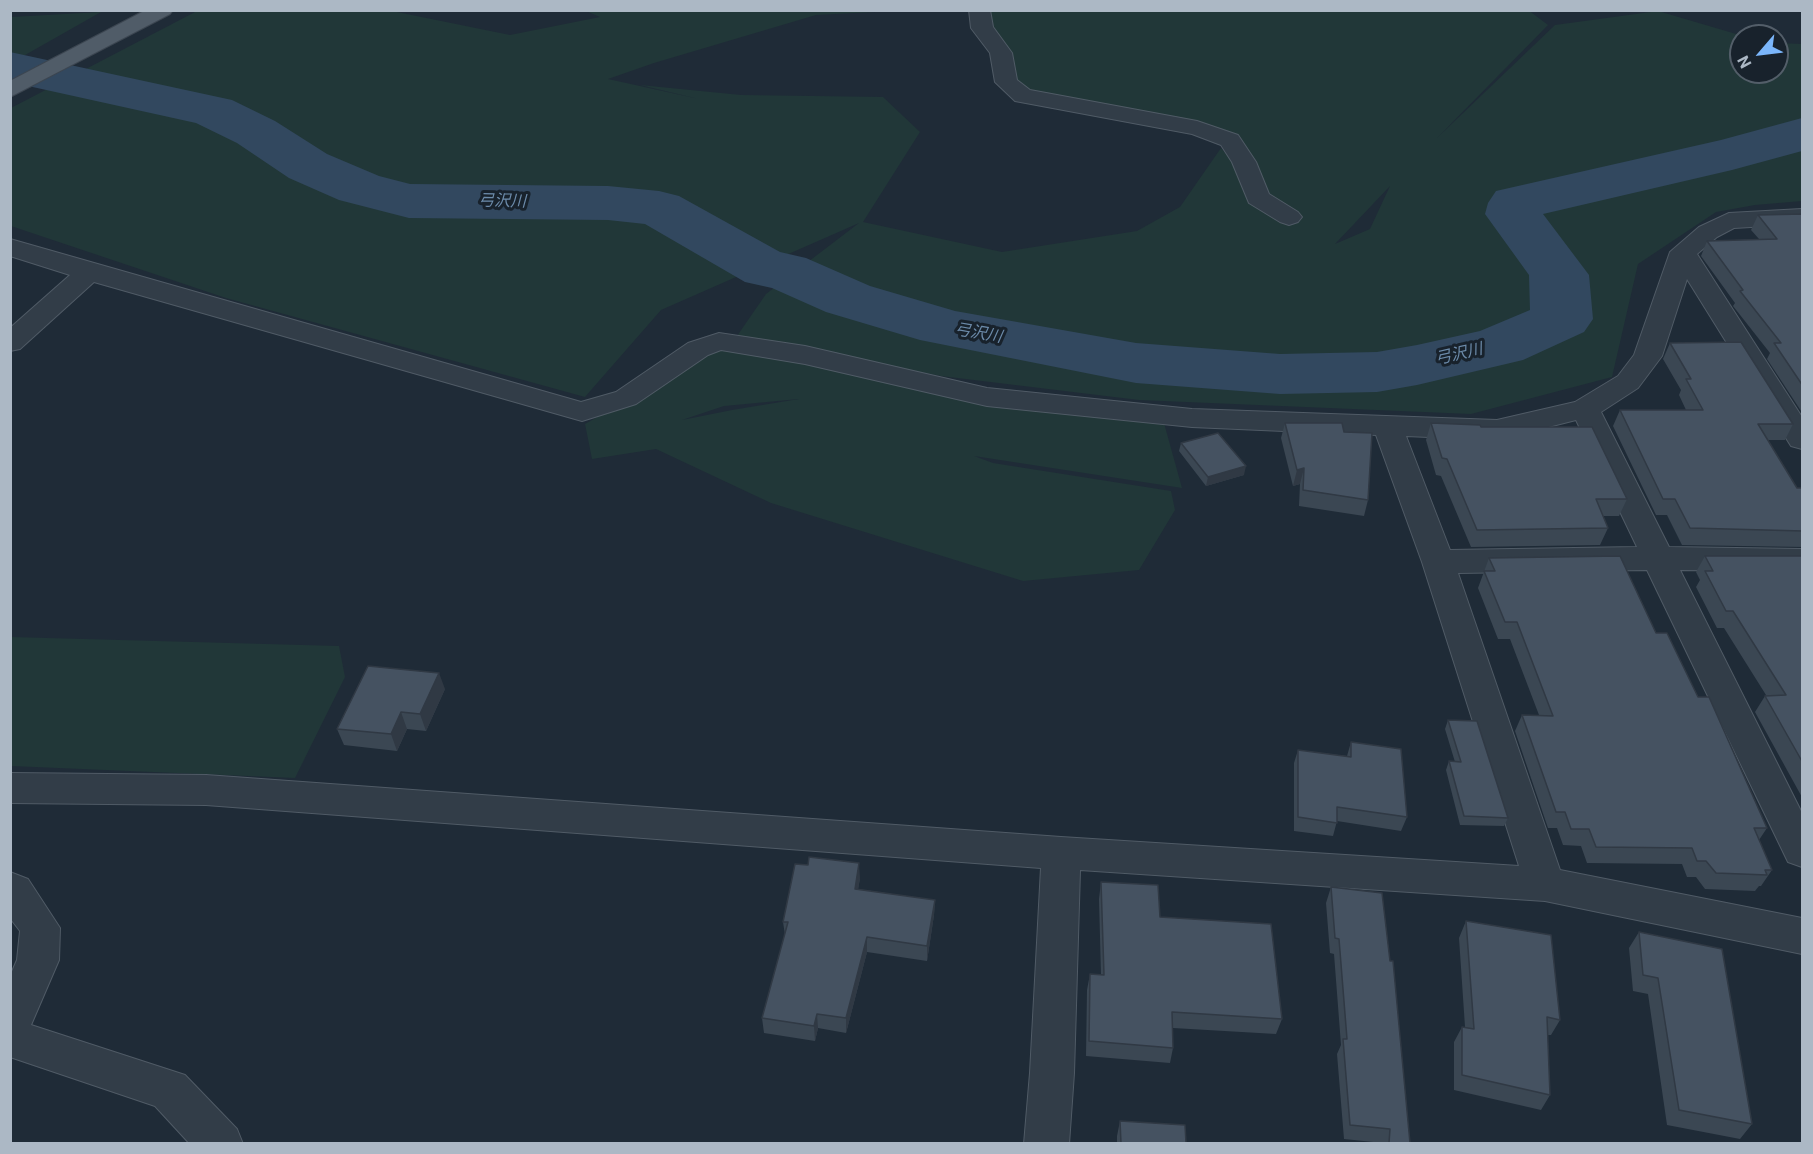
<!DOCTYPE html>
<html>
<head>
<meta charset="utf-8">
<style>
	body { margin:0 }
	#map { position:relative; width:1813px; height:1154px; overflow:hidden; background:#1f2b37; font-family:Roboto,sans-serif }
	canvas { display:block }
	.frame { position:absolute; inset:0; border:12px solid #acb8c5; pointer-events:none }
	.north { position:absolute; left:1729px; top:24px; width:60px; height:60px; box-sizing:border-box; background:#18222c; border:2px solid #535e69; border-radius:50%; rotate:242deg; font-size:16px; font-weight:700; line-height:24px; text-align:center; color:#acb8c5 }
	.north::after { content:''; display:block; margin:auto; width:21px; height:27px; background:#7bb6fb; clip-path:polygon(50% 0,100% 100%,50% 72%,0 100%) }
</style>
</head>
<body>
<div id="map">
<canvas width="1813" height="1154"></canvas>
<div class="frame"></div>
<div class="north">N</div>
</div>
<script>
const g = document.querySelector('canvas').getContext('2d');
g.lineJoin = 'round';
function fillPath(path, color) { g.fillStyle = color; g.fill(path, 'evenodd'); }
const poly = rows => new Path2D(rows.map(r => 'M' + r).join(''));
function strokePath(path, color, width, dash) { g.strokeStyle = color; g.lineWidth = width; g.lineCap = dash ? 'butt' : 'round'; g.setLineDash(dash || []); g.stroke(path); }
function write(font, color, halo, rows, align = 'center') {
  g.font = font + ' Roboto,"Noto Sans JP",sans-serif'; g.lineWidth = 6; g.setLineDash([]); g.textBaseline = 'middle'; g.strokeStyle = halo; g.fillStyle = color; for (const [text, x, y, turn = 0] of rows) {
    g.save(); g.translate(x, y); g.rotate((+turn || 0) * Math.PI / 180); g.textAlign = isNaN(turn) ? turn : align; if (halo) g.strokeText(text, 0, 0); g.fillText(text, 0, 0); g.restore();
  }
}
fillPath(poly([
	[1182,10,1528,10,1548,25,1437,138,1555,25,1658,11,1743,36,1741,72,1777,72,1777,43,1802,44,1802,201,1755,205,1716,212,1638,264,1612,377,1471,414,1139,400,941,376,737,336,766,294,859,223,661,310,585,397,226,298,11,226,11,108,197,11,392,11,510,35,600,17,586,11,894,11,816,15,654,63,608,79,699,99,640,85,741,95,883,97,920,132,863,222,1002,252,1137,231,1180,207,1221,148,1250,184,1230,140,1023,96,976,11],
	[1390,186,1370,229,1335,244],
	[101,12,11,63,11,17],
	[722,346,877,373,986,406,1164,423,1182,488,974,456,993,463,1171,491,1175,510,1139,570,1023,581,771,503,656,449,592,459,585,424],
	[799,399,732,410,682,420,724,406],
	[11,637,339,646,345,677,295,778,11,766]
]), '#213738');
fillPath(poly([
	[10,52,232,100,275,121,327,154,379,176,410,184,608,186,659,191,679,196,780,252,806,258,870,286,955,311,1136,343,1280,354,1377,352,1417,345,1480,331,1530,310,1529,275,1485,214,1488,203,1496,191,1721,140,1802,118,1802,151,1732,170,1543,214,1589,275,1593,319,1584,332,1523,360,1417,385,1377,392,1280,394,1136,383,920,340,826,312,772,288,745,282,645,224,608,220,409,218,339,200,289,178,237,143,196,123,10,82,10,52]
]), '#32485f');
const minor = poly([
	[969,10,990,10,993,27,1012,53,1017,80,1030,90,1197,121,1238,135,1256,162,1269,194,1298,212,1302,217,1298,222,1289,225,1280,222,1249,203,1232,162,1221,145,1192,134,1015,101,995,82,990,53,971,28,969,10],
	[1802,209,1802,224,1734,228,1717,237,1697,254,1802,417,1802,449,1791,446,1687,279,1662,356,1638,388,1601,412,1669,547,1802,549,1802,571,1680,570,1802,813,1802,867,1788,862,1647,570,1458,573,1560,870,1802,918,1802,954,1545,901,1080,870,1074,1073,1069,1144,1024,1144,1030,1073,1041,868,206,805,10,803,10,773,206,775,1061,837,1519,866,1422,562,1376,435,1192,427,987,406,805,364,721,350,708,355,636,404,582,421,94,282,20,349,10,351,10,328,70,275,10,256,10,239,581,402,616,392,688,343,719,333,805,346,987,388,1192,409,1497,420,1575,402,1618,376,1634,355,1670,252,1699,227,1729,213,1802,209],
	[1576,420,1637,547,1450,550,1406,436,1497,440,1576,420],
	[10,872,28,879,60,928,59,960,31,1025,185,1075,237,1129,243,1144,190,1144,155,1106,10,1057,10,976,17,960,20,931,10,918,10,872]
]);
const major = poly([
	[146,10,173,10,170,14,10,97,10,81,146,10]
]);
strokePath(minor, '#505b66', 2);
strokePath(major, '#3c4651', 2);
fillPath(minor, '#323d48');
fillPath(major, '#505c68');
fillPath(poly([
	[1803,214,1803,414,1767,359,1770,353,1733,306,1735,303,1701,256,1707,241,1759,239,1751,230,1758,215],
	[1670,343,1793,424,1785,440,1768,440,1797,488,1803,490,1803,547,1682,545,1667,515,1656,515,1613,426,1620,410,1686,410,1679,395,1681,390,1663,359],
	[1285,423,1344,432,1368,500,1364,516,1299,506,1300,484,1293,486,1281,438],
	[1431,423,1481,427,1627,499,1619,516,1602,516,1608,528,1600,545,1471,547,1441,476,1436,475,1426,440],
	[1181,443,1244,475,1206,486,1179,451],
	[1705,556,1803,556,1803,799,1755,712,1765,696,1766,695,1724,628,1717,628,1696,587,1700,580,1696,572],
	[1489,558,1656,633,1698,697,1767,828,1759,840,1772,870,1761,886,1759,886,1755,891,1705,889,1696,877,1687,877,1682,864,1587,863,1581,846,1563,845,1557,828,1548,828,1515,731,1522,715,1539,715,1510,639,1498,639,1478,588],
	[445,689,426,731,407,729,397,751,344,745,337,729],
	[1448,720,1508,818,1504,826,1460,825,1446,770,1449,761,1455,762,1445,729],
	[1351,742,1407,817,1401,831,1337,821,1333,836,1294,831,1294,763,1298,750,1347,756],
	[860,878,858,889,935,900,934,915,927,961,867,952,846,1033,818,1028,815,1041,764,1033,762,1018,785,935,783,922],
	[1101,882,1160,917,1282,1019,1276,1034,1173,1028,1173,1048,1170,1063,1086,1056,1087,990,1090,974,1101,975,1099,899],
	[1331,887,1410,1143,1383,1143,1344,1139,1337,1054,1341,1045,1334,954,1330,953,1326,903],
	[1466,921,1560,1020,1551,1035,1547,1035,1550,1095,1541,1110,1454,1090,1454,1042,1462,1027,1465,1027,1459,938],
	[1639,932,1752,1124,1740,1139,1667,1125,1648,994,1633,991,1629,948],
	[1120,1121,1186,1143,1117,1143,1117,1136]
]), '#3b4753');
fillPath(poly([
	[1246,466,1244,475,1206,486,1208,477],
	[1304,468,1300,484,1293,486,1297,470],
	[439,673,445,689,426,731,420,714],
	[401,712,407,729,397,751,391,734],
	[859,863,860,878,856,904,855,889],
	[935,900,934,915,927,961,927,946],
	[867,937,867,952,846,1033,846,1018],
	[817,1014,818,1028,815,1041,814,1026]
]), '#303944');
const building = poly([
	[1803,214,1803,386,1774,343,1781,343,1740,291,1743,290,1707,241,1777,239,1758,215,1803,214],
	[1741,342,1793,424,1758,424,1797,488,1801,488,1803,490,1803,531,1690,528,1675,499,1663,499,1620,410,1703,410,1686,379,1691,379,1670,343,1741,342],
	[1285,423,1342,423,1344,432,1372,433,1368,500,1303,490,1304,468,1297,470,1285,423],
	[1431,423,1480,425,1481,427,1592,427,1627,499,1596,499,1608,528,1477,530,1447,459,1442,458,1431,423],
	[1218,433,1246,466,1208,477,1181,443,1218,433],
	[1620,556,1656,633,1667,633,1698,697,1709,697,1767,828,1754,828,1772,870,1765,870,1767,875,1716,873,1706,861,1697,861,1692,848,1596,847,1589,829,1571,829,1565,812,1556,812,1522,715,1553,716,1517,622,1505,622,1484,571,1495,571,1489,558,1620,556],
	[1705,556,1803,556,1803,763,1765,696,1786,695,1733,611,1726,611,1705,571,1713,571,1705,556],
	[368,666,439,673,420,714,401,712,391,734,337,729,368,666],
	[1448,720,1477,721,1508,818,1464,816,1449,761,1461,762,1448,720],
	[1351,742,1401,749,1407,817,1337,807,1337,823,1298,817,1298,750,1351,757,1351,742],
	[809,857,859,863,855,889,935,900,927,946,867,937,846,1018,817,1014,814,1026,762,1018,788,922,783,922,795,864,808,865,809,857],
	[1101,882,1158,885,1160,917,1271,924,1282,1019,1172,1012,1173,1048,1089,1041,1090,974,1104,975,1101,882],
	[1331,887,1382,893,1390,961,1393,961,1410,1143,1389,1143,1390,1129,1350,1125,1343,1039,1347,1039,1339,939,1335,938,1331,887],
	[1466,921,1551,935,1560,1020,1547,1017,1550,1095,1462,1075,1462,1027,1474,1029,1466,921],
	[1639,932,1722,949,1752,1124,1679,1110,1658,978,1643,975,1639,932],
	[1120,1121,1185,1125,1186,1143,1121,1143,1120,1121]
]);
fillPath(building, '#455261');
strokePath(building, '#303944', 1.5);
write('italic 16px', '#6c8baa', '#18222c', [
	["弓沢川",502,202,1],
	["弓沢川",978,334,10],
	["弓沢川",1459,355,-13]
]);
</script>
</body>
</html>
